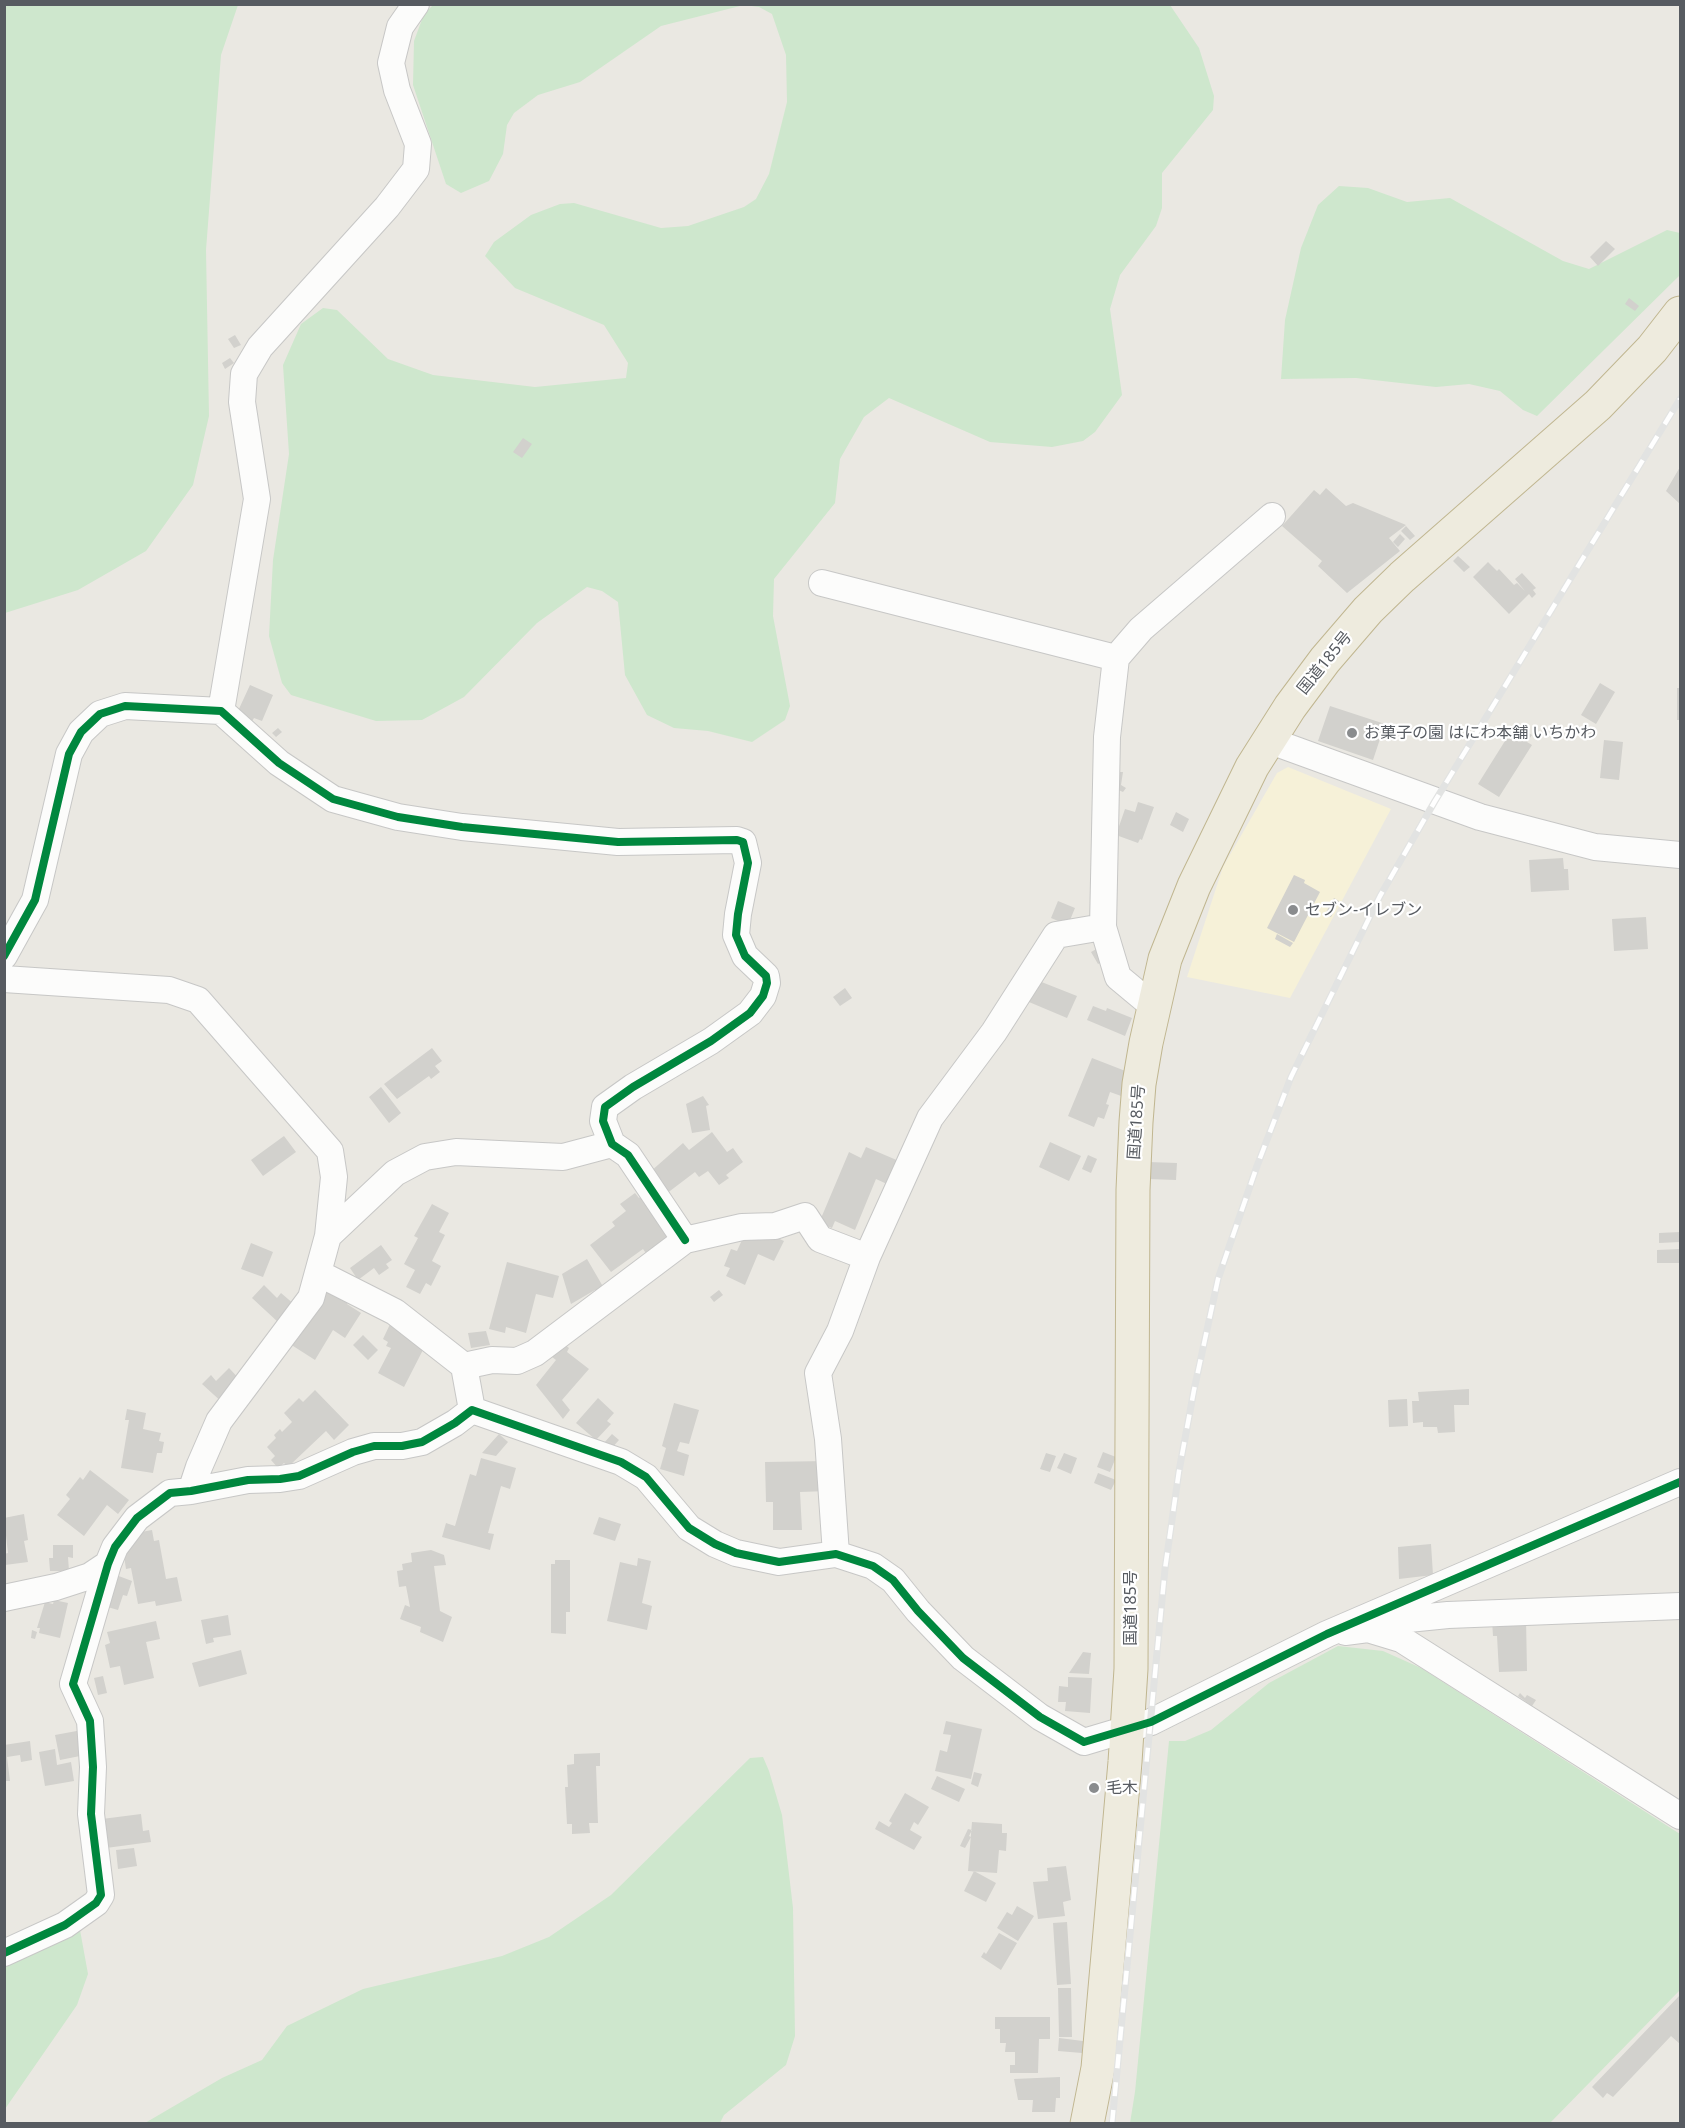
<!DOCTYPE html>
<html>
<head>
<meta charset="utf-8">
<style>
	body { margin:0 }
	#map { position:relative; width:1685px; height:2128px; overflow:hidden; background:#eae8e2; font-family:"Noto Sans",sans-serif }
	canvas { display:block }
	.frame { position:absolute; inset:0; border:6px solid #575b61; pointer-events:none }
</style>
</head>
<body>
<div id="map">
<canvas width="1685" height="2128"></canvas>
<div class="frame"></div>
</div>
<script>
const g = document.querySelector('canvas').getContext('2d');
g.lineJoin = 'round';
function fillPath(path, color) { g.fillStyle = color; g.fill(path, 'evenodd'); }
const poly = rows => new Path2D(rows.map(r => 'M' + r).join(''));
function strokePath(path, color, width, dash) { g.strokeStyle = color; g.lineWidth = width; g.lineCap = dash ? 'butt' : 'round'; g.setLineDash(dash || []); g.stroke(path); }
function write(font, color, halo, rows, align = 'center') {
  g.font = font + ' "Noto Sans","Noto Sans JP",sans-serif'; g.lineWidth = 4.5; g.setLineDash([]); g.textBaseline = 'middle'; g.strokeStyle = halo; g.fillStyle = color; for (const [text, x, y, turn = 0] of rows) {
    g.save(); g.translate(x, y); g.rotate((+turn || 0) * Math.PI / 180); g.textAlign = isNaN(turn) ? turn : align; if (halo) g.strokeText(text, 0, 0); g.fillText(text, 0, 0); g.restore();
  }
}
fillPath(poly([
	[1288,767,1391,809,1290,998,1187,977,1223,867,1277,773]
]), '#f6f1d8');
fillPath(poly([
	[5,4,238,5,221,55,206,250,209,416,193,485,146,551,78,590,5,613],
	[433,5,1170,5,1199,48,1214,96,1213,110,1162,173,1162,208,1156,226,1120,275,1110,309,1122,395,1095,432,1083,441,1052,447,990,442,889,398,864,417,840,459,835,503,774,579,773,616,790,706,785,720,752,742,708,731,674,728,647,715,625,675,618,602,602,591,587,587,537,623,464,697,422,720,376,721,291,695,282,683,269,636,273,560,289,454,283,365,301,324,323,308,337,310,388,359,433,375,535,387,626,378,628,363,604,325,515,288,485,256,494,242,531,215,560,204,574,203,661,228,688,226,744,207,756,199,769,174,787,102,786,55,772,14,759,7,744,5,661,26,580,82,538,95,514,113,507,125,503,154,489,181,461,193,446,184,413,85,414,41,424,14],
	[1339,186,1368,188,1407,202,1450,198,1563,261,1589,269,1667,230,1680,233,1679,276,1537,416,1523,410,1500,391,1469,384,1436,387,1356,378,1281,379,1285,320,1301,248,1318,205],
	[1338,1646,1383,1651,1421,1668,1680,1834,1680,1990,1550,2123,1130,2123,1135,2092,1169,1741,1185,1741,1211,1730,1269,1683],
	[763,1757,769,1771,782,1815,793,1908,795,2036,786,2065,724,2115,720,2123,145,2123,222,2078,262,2060,287,2026,363,1989,502,1956,549,1937,611,1895,750,1758],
	[80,1930,88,1974,77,2005,5,2109,5,1964]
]), '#cee7cd');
fillPath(poly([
	[1606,241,1615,249,1598,266,1590,257],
	[1629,298,1639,306,1635,311,1625,304],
	[235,335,241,345,234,348,228,339],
	[230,358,234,363,225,369,222,363],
	[523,438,532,444,522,458,513,452],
	[1680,467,1680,504,1666,491],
	[1326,488,1346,506,1353,503,1406,525,1389,538,1400,551,1347,593,1318,566,1322,561,1282,526,1314,490,1320,495],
	[1406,526,1415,536,1410,540,1401,531],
	[1400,534,1405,539,1398,547,1393,542],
	[1458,556,1470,567,1464,572,1453,561],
	[1488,562,1497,571,1499,569,1514,585,1517,583,1525,591,1515,579,1522,573,1536,588,1533,590,1536,594,1532,598,1529,594,1509,614,1473,577],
	[1600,683,1615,692,1596,724,1581,715],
	[250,685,273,695,262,721,254,718,250,725,238,711],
	[1677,688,1680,688,1680,720,1677,720],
	[1330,706,1385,724,1373,760,1318,741],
	[1515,725,1532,735,1527,742,1532,745,1499,797,1478,784],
	[278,728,282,732,276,737,272,733],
	[1604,740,1623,742,1619,780,1600,778],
	[1115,772,1123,772,1121,785,1126,788,1123,792,1114,788],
	[1138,802,1154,807,1142,840,1140,839,1138,843,1116,835,1125,809,1135,812],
	[1176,812,1189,819,1183,832,1170,825],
	[1563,858,1564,869,1568,869,1569,890,1531,892,1529,860],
	[1294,875,1305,880,1304,883,1320,892,1294,942,1267,928],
	[1334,898,1339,901,1331,917,1325,914],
	[1058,901,1075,908,1068,925,1051,918],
	[1646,917,1648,949,1614,951,1612,919],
	[1277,934,1293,943,1290,947,1275,939],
	[1100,947,1107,960,1098,964,1091,952],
	[1039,981,1077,996,1067,1018,1029,1002],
	[845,988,852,998,840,1006,833,997],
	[1093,1006,1106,1011,1107,1008,1132,1018,1125,1036,1087,1020],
	[432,1048,442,1061,435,1066,440,1072,431,1079,429,1076,397,1099,384,1084],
	[1092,1058,1128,1072,1124,1097,1110,1092,1106,1104,1109,1105,1104,1119,1098,1117,1094,1127,1068,1116],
	[381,1087,401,1113,389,1123,369,1097],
	[703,1096,709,1105,706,1106,710,1130,692,1133,686,1104],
	[712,1132,727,1152,733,1148,743,1162,726,1175,729,1178,719,1185,708,1171,699,1177,695,1172,666,1194,650,1172,683,1143,689,1150],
	[284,1136,296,1152,263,1176,251,1160],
	[1050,1142,1081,1156,1069,1181,1039,1167],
	[866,1147,906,1164,887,1184,876,1179,855,1230,835,1221,832,1228,819,1223,849,1152,861,1158],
	[1088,1155,1097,1159,1091,1173,1082,1169],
	[1148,1162,1177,1163,1176,1180,1148,1179],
	[646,1192,675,1241,650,1259,643,1249,611,1272,590,1245,615,1226,612,1222,626,1211,620,1204,635,1193,639,1198],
	[432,1204,449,1213,439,1232,445,1235,432,1261,441,1266,431,1286,426,1283,420,1294,406,1287,415,1270,404,1264,418,1238,414,1236],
	[746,1231,763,1231,784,1241,774,1261,758,1254,745,1285,726,1276,730,1268,724,1266,731,1249,737,1251],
	[1680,1232,1680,1242,1659,1243,1659,1233],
	[251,1243,273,1252,263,1277,241,1269],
	[381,1245,392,1260,386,1264,389,1268,379,1275,374,1268,358,1280,350,1268],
	[1680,1249,1680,1263,1657,1263,1657,1250],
	[587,1259,605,1290,599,1295,595,1290,571,1304,562,1274],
	[507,1262,559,1276,553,1298,536,1294,526,1333,506,1327,505,1333,489,1329],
	[264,1285,277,1298,281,1293,295,1305,279,1323,252,1298],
	[326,1286,349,1300,347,1304,361,1313,345,1338,333,1330,315,1360,290,1344],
	[719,1290,723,1295,714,1302,710,1297],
	[392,1320,426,1344,404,1387,378,1373,391,1348,386,1346,388,1342,383,1339],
	[486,1331,490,1345,471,1348,468,1333],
	[363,1335,378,1350,368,1360,353,1345],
	[563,1343,569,1348,567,1352,589,1369,562,1400,570,1410,563,1419,536,1385,556,1360,552,1357],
	[229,1368,244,1384,224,1404,202,1384,211,1375,216,1381],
	[1469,1389,1469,1405,1454,1405,1455,1432,1438,1433,1437,1427,1423,1427,1423,1422,1413,1423,1412,1401,1419,1401,1418,1392],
	[315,1390,349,1425,334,1440,326,1431,288,1467,284,1463,278,1468,271,1460,275,1456,267,1447,276,1438,274,1435,280,1429,282,1432,292,1422,284,1413,299,1398,303,1402],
	[598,1398,614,1413,607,1421,611,1424,596,1440,576,1423],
	[1407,1399,1408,1426,1389,1427,1388,1400],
	[674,1403,699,1410,689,1444,680,1442,677,1451,689,1455,684,1476,660,1469,666,1448,662,1446],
	[127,1409,146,1413,143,1429,161,1433,159,1441,164,1442,162,1453,157,1453,153,1473,121,1468,129,1420,125,1420],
	[499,1434,508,1442,496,1456,482,1453],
	[612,1434,619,1440,610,1450,603,1444],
	[1103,1452,1116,1457,1110,1472,1097,1467],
	[1046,1453,1056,1456,1050,1472,1040,1469],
	[1064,1453,1077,1458,1071,1474,1057,1468],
	[481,1458,516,1468,510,1489,501,1486,488,1533,494,1534,490,1550,442,1537,446,1523,455,1526,470,1474,476,1476],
	[827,1461,828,1491,800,1492,802,1530,773,1530,773,1502,766,1502,765,1462],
	[90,1470,129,1500,118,1514,107,1505,84,1536,57,1515,70,1499,66,1495,80,1477,83,1480],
	[1098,1473,1116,1480,1111,1490,1094,1483],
	[24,1514,28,1540,24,1541,28,1562,5,1565,4,1554,8,1553,4,1518],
	[599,1517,621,1524,615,1541,593,1534],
	[152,1530,154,1541,159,1540,166,1579,177,1577,182,1601,156,1606,155,1601,138,1604,131,1568,126,1569,124,1556,136,1533],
	[1431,1544,1433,1575,1399,1579,1398,1547],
	[53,1545,73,1545,73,1558,68,1557,69,1571,50,1571,49,1558,53,1558],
	[431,1550,444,1555,446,1565,434,1566,440,1611,452,1617,443,1642,420,1632,421,1627,400,1619,405,1605,410,1607,406,1586,399,1587,397,1571,403,1570,402,1564,412,1562,411,1553],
	[638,1558,651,1561,642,1603,652,1606,647,1630,607,1621,620,1562,637,1566],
	[555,1560,570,1560,570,1612,566,1612,566,1634,551,1633,551,1564,555,1564],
	[116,1575,132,1581,127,1596,123,1595,118,1610,104,1606],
	[54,1600,68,1603,60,1638,39,1633,40,1628,37,1628,45,1602,53,1604],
	[228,1615,231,1635,213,1638,214,1642,206,1644,201,1620],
	[1526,1619,1527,1671,1499,1672,1497,1636,1493,1636,1492,1620],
	[156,1621,160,1639,146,1642,154,1678,124,1685,120,1666,110,1668,105,1645,110,1643,107,1632],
	[32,1630,37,1632,35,1639,31,1638],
	[241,1650,247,1674,199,1687,192,1663],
	[1083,1652,1091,1653,1089,1674,1069,1673],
	[103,1676,107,1693,98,1695,94,1678],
	[1068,1677,1092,1678,1090,1713,1065,1711,1066,1702,1058,1702,1059,1686,1068,1687],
	[1520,1693,1525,1698,1527,1695,1536,1700,1532,1706,1518,1696],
	[946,1721,982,1729,971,1779,935,1771,940,1750,947,1752,951,1735,943,1734],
	[82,1730,86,1751,79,1752,80,1756,60,1760,55,1735],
	[30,1741,32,1760,21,1762,20,1755,7,1757,10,1781,4,1781,4,1745],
	[55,1749,57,1765,71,1762,74,1781,45,1786,39,1752],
	[600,1753,600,1766,596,1766,598,1823,589,1823,590,1833,572,1834,572,1824,567,1824,565,1787,568,1787,567,1765,574,1764,574,1754],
	[974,1772,982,1774,978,1787,971,1784],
	[937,1776,965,1789,959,1802,931,1789],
	[905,1793,929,1807,918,1825,914,1822,910,1830,922,1837,914,1850,875,1829,879,1821,889,1827,892,1823,889,1821],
	[141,1814,143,1831,149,1830,151,1842,106,1848,102,1819],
	[972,1822,1002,1824,1002,1833,1007,1833,1006,1851,999,1850,997,1873,968,1871],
	[968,1829,972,1830,969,1836,971,1837,965,1848,960,1846],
	[134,1848,137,1866,118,1869,116,1850],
	[1066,1866,1071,1900,1063,1902,1065,1916,1038,1919,1033,1882,1048,1881,1047,1868],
	[974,1871,996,1883,986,1902,964,1891],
	[1017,1906,1034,1916,1018,1941,997,1928,1007,1912,1012,1915],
	[1067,1922,1071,1984,1057,1985,1053,1923],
	[999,1933,1017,1943,1001,1970,981,1957,984,1952,986,1954],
	[1058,1988,1071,1988,1072,2037,1059,2037],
	[1680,1995,1680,2044,1671,2036,1613,2097,1607,2093,1603,2098,1592,2087],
	[995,2017,1050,2017,1050,2039,1039,2039,1038,2073,1010,2073,1010,2065,1015,2065,1015,2052,1005,2052,1006,2043,1000,2043,1000,2029,995,2029],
	[1059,2038,1083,2041,1082,2053,1058,2051],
	[1060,2077,1060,2098,1056,2098,1055,2112,1032,2112,1033,2100,1018,2100,1014,2079]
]), '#d2d1cd');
const minor = poly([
	[822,583,1116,658],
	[221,711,257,499,242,402,244,374,260,347,387,207,416,169,418,144,397,90,391,63,400,27,416,4],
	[1268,740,1480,817,1595,847,1680,855],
	[4,956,35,900,69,754,81,732,100,714,125,706,221,711,279,763,333,799,398,817,462,827,618,842,737,840,743,842,748,863,738,914,736,935,745,956,766,976,767,983,763,996,750,1013,711,1041,633,1087,605,1107,603,1121,612,1144,628,1155,685,1240],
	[4,979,169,990,198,1000,330,1151,334,1177,328,1236,311,1298,219,1421,199,1467,191,1491],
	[1154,1007,1118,977,1103,927,1107,737,1116,658,1141,629,1272,516],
	[328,1236,395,1173,425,1157,456,1152,563,1157,612,1144],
	[318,1273,395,1312,464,1366,472,1410],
	[464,1366,492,1360,517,1361,535,1353,685,1240,742,1227,775,1226,805,1216,820,1239,867,1257],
	[472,1410,621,1462,646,1477,689,1528,715,1544,736,1553,779,1562,836,1554,873,1566,893,1580,918,1611,963,1658,1040,1717,1084,1742,1151,1722,1327,1634,1680,1482],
	[836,1554,828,1439,818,1373,840,1331,867,1257,930,1118,994,1032,1056,935,1103,927],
	[4,1598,56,1587,90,1576,108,1564],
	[1378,1616,1398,1620,1448,1615,1680,1606],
	[1345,1632,1368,1629,1401,1639,1680,1816],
	[4,1953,65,1925,96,1903,101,1895,91,1814,93,1767,90,1721,73,1684,108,1564,115,1547,137,1518,170,1493,191,1491,248,1480,280,1479,299,1476,353,1452,374,1446,402,1446,422,1442,455,1423,472,1410]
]);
const highway = poly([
	[1087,2124,1098,2068,1125,1762,1131,1669,1133,1190,1136,1122,1139,1084,1146,1043,1165,959,1194,886,1252,767,1290,707,1325,660,1368,610,1402,577,1598,405,1652,349,1680,313]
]);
strokePath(minor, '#c7c7c6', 28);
strokePath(highway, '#c0b690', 35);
strokePath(minor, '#fcfcfb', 26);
strokePath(highway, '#eeebde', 33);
const rail = poly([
	[1112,2124,1165,1569,1179,1471,1194,1390,1218,1279,1257,1166,1291,1077,1380,896,1435,801,1680,399]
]);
strokePath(rail, '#e2e3e2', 7);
strokePath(rail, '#fff', 4.5, [14]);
strokePath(poly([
	[4,956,35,900,69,754,81,732,100,714,125,706,221,711,279,763,333,799,398,817,462,827,618,842,737,840,743,842,748,863,738,914,736,935,745,956,766,976,767,983,763,996,750,1013,711,1041,633,1087,605,1107,603,1121,612,1144,628,1155,685,1240],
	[4,1953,65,1925,96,1903,101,1895,91,1814,93,1767,90,1721,73,1684,108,1564,115,1547,137,1518,170,1493,191,1491,248,1480,280,1479,299,1476,353,1452,374,1446,402,1446,422,1442,455,1423,472,1410,621,1462,646,1477,689,1528,715,1544,736,1553,779,1562,836,1554,873,1566,893,1580,918,1611,963,1658,1040,1717,1084,1742,1151,1722,1327,1634,1680,1482]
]), '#00873e', 8);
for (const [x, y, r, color] of [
	[1352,733,6,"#8a8c8e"],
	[1293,910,6,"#8a8c8e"],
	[1094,1788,6,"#8a8c8e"]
]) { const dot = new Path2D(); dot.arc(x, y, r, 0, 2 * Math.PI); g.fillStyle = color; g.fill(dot); strokePath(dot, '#fff', 2); }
write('16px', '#575b61', '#fff', [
	["国道185号",1325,663,-51],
	["国道185号",1137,1122,-86],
	["国道185号",1131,1608,-90]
]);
write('16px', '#575b61', '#fff', [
	["お菓子の園 はにわ本舗 いちかわ",1364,733],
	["セブン-イレブン",1305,910],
	["毛木",1106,1788]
], 'left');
</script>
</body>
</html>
